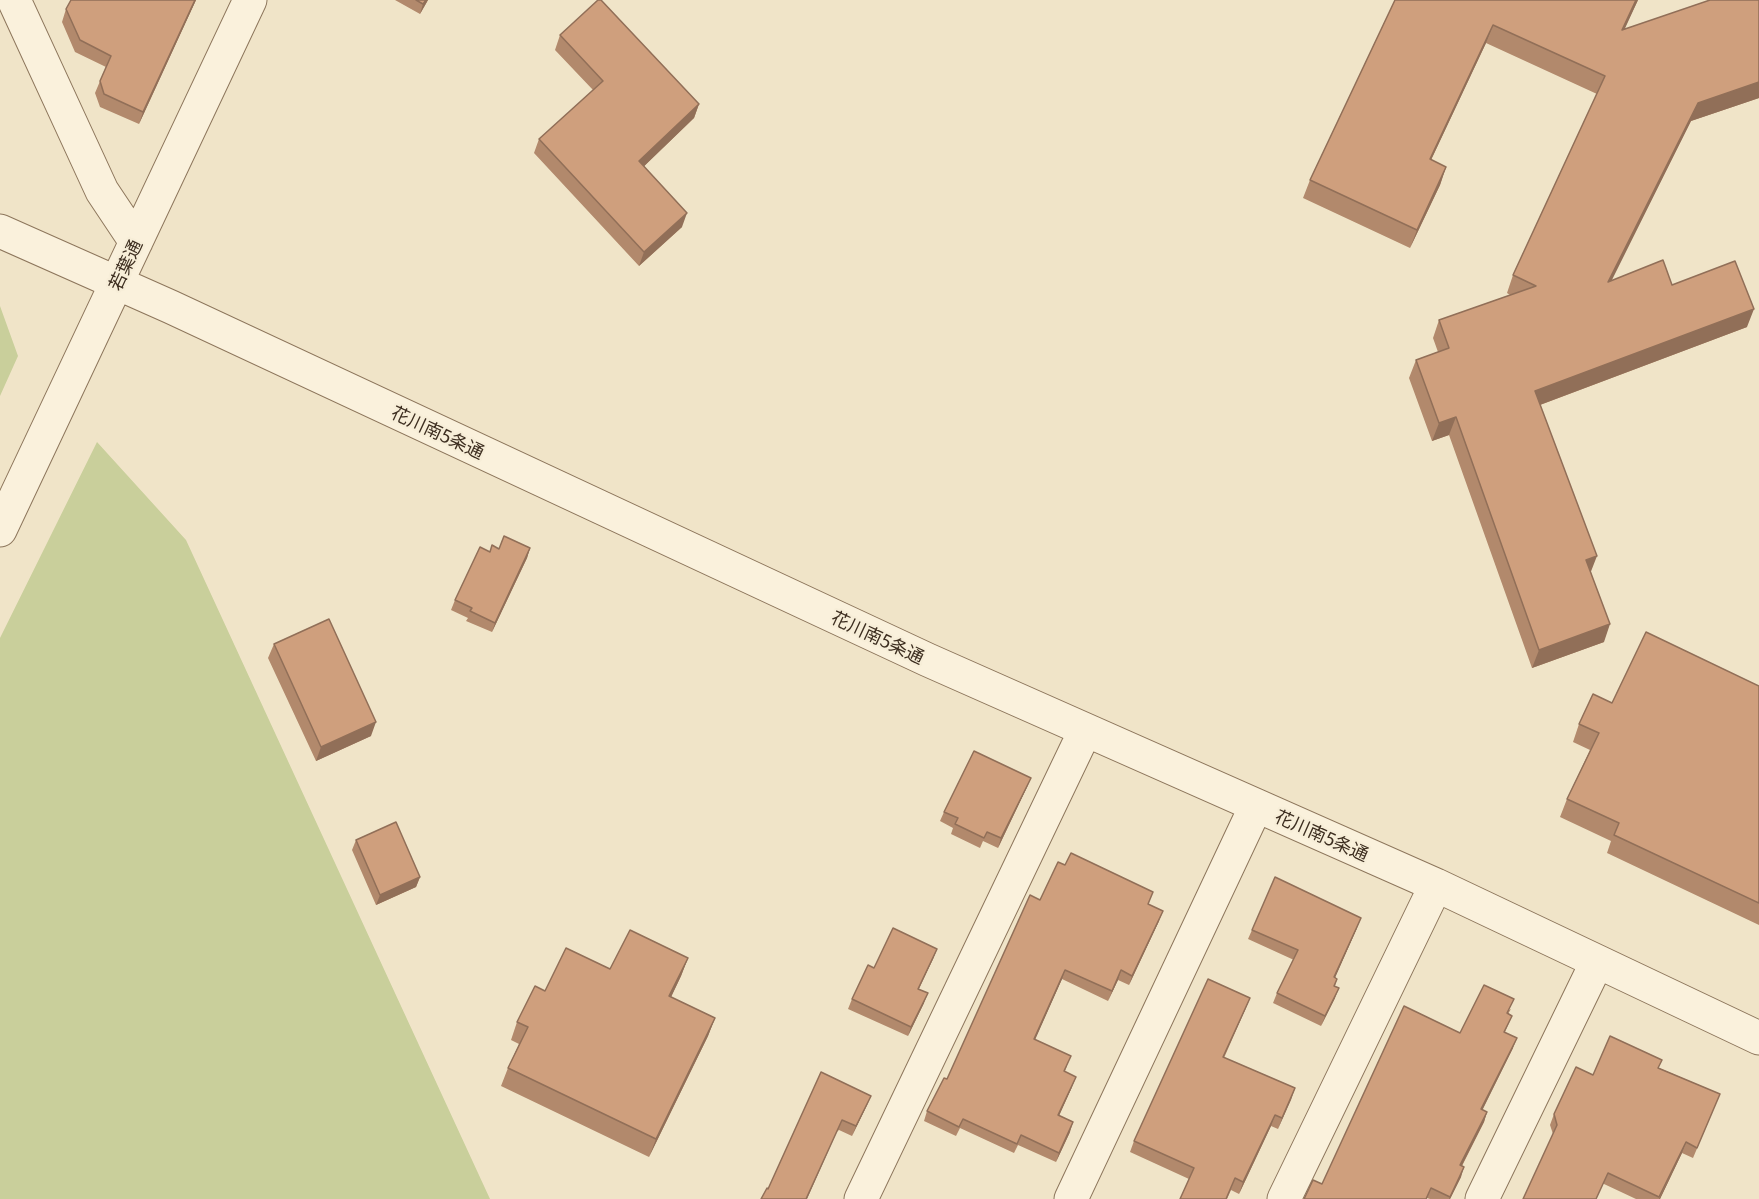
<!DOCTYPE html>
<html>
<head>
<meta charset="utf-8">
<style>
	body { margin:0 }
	canvas { display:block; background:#f0e4c8 }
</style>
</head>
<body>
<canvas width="1759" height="1199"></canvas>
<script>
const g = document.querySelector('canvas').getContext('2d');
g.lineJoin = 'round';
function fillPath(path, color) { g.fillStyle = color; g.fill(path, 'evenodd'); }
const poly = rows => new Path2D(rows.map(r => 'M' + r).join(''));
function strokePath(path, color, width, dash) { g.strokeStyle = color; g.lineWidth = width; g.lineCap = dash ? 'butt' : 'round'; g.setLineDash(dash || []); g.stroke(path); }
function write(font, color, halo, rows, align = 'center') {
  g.font = font + ' Georgia,"Noto Sans JP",serif'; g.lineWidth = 4.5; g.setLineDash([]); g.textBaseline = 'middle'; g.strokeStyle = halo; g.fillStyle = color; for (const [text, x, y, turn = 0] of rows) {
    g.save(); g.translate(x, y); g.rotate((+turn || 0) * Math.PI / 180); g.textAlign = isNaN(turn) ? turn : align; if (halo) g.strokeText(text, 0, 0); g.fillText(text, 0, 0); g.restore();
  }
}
fillPath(poly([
	[0,306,18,356,0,396],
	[97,442,186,540,490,1199,0,1199,0,638]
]), '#c9cf9b');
const minor = poly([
	[14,0,102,191,136,242],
	[0,231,171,307,928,660,1436,885,1759,1038],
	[0,530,250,0],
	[861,1199,1085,731],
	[1071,1199,1256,806],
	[1284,1199,1436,885],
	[1482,1199,1597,962]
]);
strokePath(minor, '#8d765c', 35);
strokePath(minor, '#faf1dc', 33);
fillPath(poly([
	[196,0,139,124,100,107,95,93,106,67,75,52,62,22,66,9],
	[395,0,428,0,420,14],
	[1395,0,1638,0,1624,29,1759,0,1759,98,1691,121,1611,280,1672,285,1747,327,1540,405,1591,572,1604,642,1532,668,1449,435,1432,441,1409,378,1416,360,1438,352,1433,338,1439,320,1510,295,1507,293,1513,275,1597,94,1486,43,1431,160,1446,167,1440,185,1410,248,1303,198,1310,180],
	[560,35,699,104,694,118,644,166,682,227,639,266,534,153,539,139,593,90,555,50],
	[530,548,527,558,492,632,466,621,468,618,451,610,455,600,490,552,499,549],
	[274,644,371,736,316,761,268,658],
	[1759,686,1759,925,1607,853,1611,841,1560,817,1567,799,1590,750,1573,742,1579,724,1612,703],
	[1031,778,1027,787,998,848,983,841,980,848,951,834,953,828,940,821,944,812],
	[356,840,420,877,416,887,376,905,352,850],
	[1040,900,1149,905,1159,921,1129,985,1118,980,1108,1001,1062,979,1035,1039,1067,1066,1065,1071,1072,1087,1059,1115,1070,1132,1056,1162,1018,1145,1014,1153,960,1128,956,1136,924,1121,927,1111,947,1079],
	[1357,928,1335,977,1337,979,1335,986,1335,998,1321,1026,1273,1003,1277,993,1294,960,1248,939,1252,930],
	[937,949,933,959,919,989,924,1003,908,1036,848,1009,852,999,874,968],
	[688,958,681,976,671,997,715,1018,708,1036,649,1157,501,1086,508,1068,519,1044,511,1040,517,1022,545,991,610,969],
	[1250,998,1245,1010,1224,1058,1295,1088,1278,1129,1271,1126,1239,1194,1231,1190,1227,1199,1180,1199,1189,1179,1130,1152,1134,1141],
	[1511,1009,1508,1014,1512,1016,1505,1032,1513,1048,1482,1110,1487,1112,1484,1122,1462,1166,1461,1177,1450,1199,1430,1199,1427,1198,1427,1199,1304,1199,1322,1184,1460,1033],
	[1659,1068,1720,1094,1693,1158,1682,1153,1660,1199,1636,1199,1604,1184,1553,1134,1550,1125,1554,1114,1593,1075],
	[821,1072,871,1096,867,1105,852,1136,839,1130,768,1189]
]), '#b2896c');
fillPath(poly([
	[195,0,196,0,139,124,143,112],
	[426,0,428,0,420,14,423,4],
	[1636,0,1638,0,1616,48,1622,30],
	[1493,25,1486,43,1423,177,1430,159],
	[1759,82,1759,98,1691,121,1602,300,1608,282,1698,103],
	[699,104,694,118,634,176,639,161],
	[1446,167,1440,185,1410,248,1417,230],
	[687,213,682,227,639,266,644,252],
	[1754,309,1747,327,1529,409,1535,391],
	[1456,417,1449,435,1432,441,1439,423],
	[530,548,527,558,492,632,495,623],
	[1597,556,1590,574,1586,560],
	[1610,624,1604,642,1532,668,1539,650],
	[376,722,371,736,316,761,321,747],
	[1031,778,1027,787,998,848,1001,838],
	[420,877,416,887,376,905,380,895],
	[1163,911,1159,921,1129,985,1132,976],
	[1361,918,1357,928,1331,987,1334,977],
	[937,949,933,959,914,998,918,989],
	[688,958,681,976,663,1014,669,996],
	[1065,970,1062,979,1031,1049,1034,1039],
	[1121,970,1118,980,1108,1001,1112,991],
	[1339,988,1335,998,1321,1026,1325,1016],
	[928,993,924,1003,908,1036,911,1027],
	[1250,998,1245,1010,1218,1069,1223,1057],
	[715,1018,708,1036,649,1157,656,1139],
	[1517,1038,1513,1048,1478,1119,1481,1109],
	[1076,1077,1072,1087,1055,1125,1058,1115],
	[1295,1088,1291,1100,1278,1129,1282,1118],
	[871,1096,867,1105,852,1136,856,1126],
	[1487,1112,1484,1122,1457,1175,1460,1165],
	[1275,1115,1271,1126,1239,1194,1243,1182],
	[842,1120,807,1199,806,1199],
	[1073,1122,1070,1132,1056,1162,1059,1153],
	[1686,1142,1682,1153,1660,1199,1659,1199],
	[1464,1167,1461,1177,1450,1199,1449,1199]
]), '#916f58');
const building = poly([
	[71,0,195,0,143,112,104,94,100,81,111,56,80,40,66,9,71,0],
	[416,0,426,0,423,4,416,0],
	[598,0,601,0,699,104,639,161,687,213,644,252,539,139,603,81,560,35,598,0],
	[1395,0,1636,0,1622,30,1710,0,1759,0,1759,82,1698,103,1608,282,1663,260,1672,285,1735,261,1754,309,1535,391,1597,556,1586,560,1610,624,1539,650,1456,417,1439,423,1416,360,1449,348,1439,320,1536,286,1513,275,1605,76,1493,25,1430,159,1446,167,1417,230,1310,180,1395,0],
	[504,536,530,548,495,623,470,611,472,608,455,600,480,547,490,552,492,545,499,549,504,536],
	[329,619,376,722,321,747,274,644,329,619],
	[1646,632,1759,686,1759,903,1614,835,1619,823,1567,799,1599,733,1579,724,1593,694,1612,703,1646,632],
	[974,751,1031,778,1001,838,987,832,984,838,955,824,958,818,944,812,974,751],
	[396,822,420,877,380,895,356,840,396,822],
	[1071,853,1153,892,1148,904,1163,911,1132,976,1121,970,1112,991,1065,970,1034,1039,1071,1056,1064,1071,1076,1077,1058,1115,1073,1122,1059,1153,1021,1135,1017,1144,963,1119,959,1127,927,1111,944,1078,947,1079,1030,895,1040,900,1058,862,1065,865,1071,853],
	[1275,877,1361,918,1334,977,1337,979,1334,986,1339,988,1325,1016,1277,993,1298,950,1252,930,1275,877],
	[893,928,937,949,918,989,928,993,911,1027,852,999,868,965,874,968,893,928],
	[630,930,688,958,669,996,715,1018,656,1139,508,1068,528,1027,517,1022,535,986,545,991,566,948,610,969,630,930],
	[1208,979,1250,998,1223,1057,1295,1088,1282,1118,1275,1115,1243,1182,1235,1178,1226,1199,1180,1199,1194,1168,1134,1141,1208,979],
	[1484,985,1514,999,1507,1013,1512,1016,1504,1032,1517,1038,1481,1109,1487,1112,1460,1165,1464,1167,1450,1197,1431,1188,1426,1199,1304,1199,1313,1180,1322,1184,1404,1006,1460,1033,1484,985],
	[1610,1036,1662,1060,1658,1068,1720,1094,1697,1148,1686,1142,1659,1197,1608,1173,1596,1199,1523,1199,1557,1125,1554,1114,1576,1067,1593,1075,1610,1036],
	[821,1072,871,1096,856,1126,842,1120,806,1199,761,1199,767,1188,768,1189,821,1072]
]);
fillPath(building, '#cf9f7d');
strokePath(building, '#916f58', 1.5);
write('18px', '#3d2e20', '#f7eed8', [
	["若葉通",125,265,-65],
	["花川南5条通",438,432,25],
	["花川南5条通",878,637,25],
	["花川南5条通",1322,835,24]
]);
</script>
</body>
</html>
